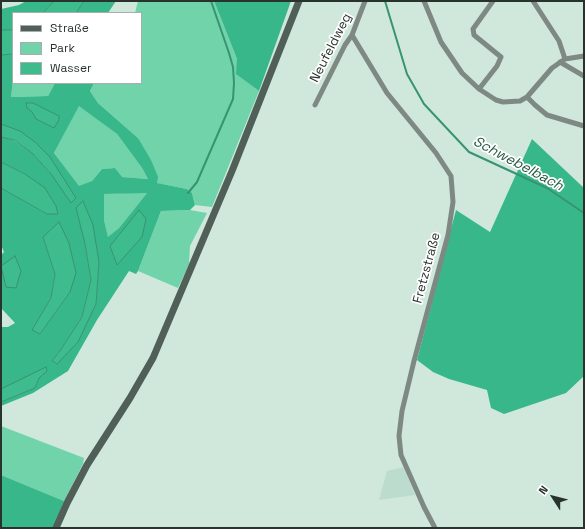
<!DOCTYPE html>
<html>
<head>
<meta charset="utf-8">
<style>
	body { margin:0 }
	#map { position:relative; width:585px; height:529px; overflow:hidden; background:#cfe8db; font-family:"Space Grotesk",sans-serif }
	canvas { display:block }
	.frame { position:absolute; inset:0; border:2px solid #29332e; pointer-events:none }
	.legend { position:absolute; left:12px; top:12px; width:130px; height:72px; box-sizing:border-box; background:#fff; border:1px solid #a9adab; margin:0; padding:5px 7px; list-style:none; font-size:12px; color:#29332e }
	.legend li { display:flex; align-items:center; gap:8px; height:20px }
	.legend b { width:20px; border:1px solid #a9adab }
	.north { position:absolute; left:533px; top:477px; width:40px; height:40px; -webkit-text-stroke:3px #fff; paint-order:stroke; rotate:306deg; font-size:11px; font-weight:700; line-height:16px; text-align:center; color:#29332e }
	.north::after { content:''; display:block; margin:auto; width:14px; height:18px; background:#29332e; clip-path:polygon(50% 0,100% 100%,50% 72%,0 100%) }
</style>
</head>
<body>
<div id="map">
<canvas width="585" height="529"></canvas>
<div class="frame"></div>
<ul class="legend">
<li><b style="height:5px;background:#505f58"></b>Straße</li>
<li><b style="height:11px;background:#71d3aa"></b>Park</li>
<li><b style="height:11px;background:#3ebc8e"></b>Wasser</li>
</ul>
<div class="north">N</div>
</div>
<script>
const g = document.querySelector('canvas').getContext('2d');
g.lineJoin = 'round';
function fillPath(path, color) { g.fillStyle = color; g.fill(path, 'evenodd'); }
const poly = rows => new Path2D(rows.map(r => 'M' + r).join(''));
function strokePath(path, color, width, dash) { g.strokeStyle = color; g.lineWidth = width; g.lineCap = dash ? 'butt' : 'round'; g.setLineDash(dash || []); g.stroke(path); }
function write(font, color, halo, rows, align = 'center') {
  g.font = font + ' "Space Grotesk",sans-serif'; g.lineWidth = 3.5; g.setLineDash([]); g.textBaseline = 'middle'; g.strokeStyle = halo; g.fillStyle = color; for (const [text, x, y, turn = 0] of rows) {
    g.save(); g.translate(x, y); g.rotate((+turn || 0) * Math.PI / 180); g.textAlign = isNaN(turn) ? turn : align; if (halo) g.strokeText(text, 0, 0); g.fillText(text, 0, 0); g.restore();
  }
}
fillPath(poly([
	[404,467,415,495,379,500,387,471]
]), '#bcddcd');
fillPath(poly([
	[138,1,214,1,237,59,237,74,259,91,212,207,195,205,192,193,187,189,156,183,138,138,98,103,90,91,94,83,141,83,141,13,135,13],
	[13,81,13,83,55,83,48,96,11,97],
	[79,105,117,134,142,168,148,179,121,177,115,168,102,169,92,181,79,187,54,153],
	[148,192,119,228,108,238,104,220,104,194],
	[190,210,207,213,190,246,189,264,178,288,138,271,161,211],
	[1,426,84,458,83,464,64,501,1,475]
]), '#71d3aa');
fillPath(poly([
	[26,1,54,1,43,13,13,13,13,30,1,30,1,9,19,5],
	[84,1,116,1,108,13,76,13],
	[214,1,291,1,259,91,236,74,237,59],
	[13,54,13,81,11,97,48,96,55,83,94,83,90,91,98,103,138,138,151,160,158,177,157,183,187,189,192,193,195,205,190,210,161,211,138,271,136,274,129,271,97,320,68,371,33,393,1,406,1,402,35,388,39,378,1,389,1,327,8,327,15,323,1,308,1,255,4,252,1,245,1,188,47,214,58,213,25,174,1,162,1,137,13,140,32,153,51,174,50,157,1,124,1,55],
	[79,106,117,134,142,168,148,179,122,177,115,168,102,169,92,181,79,186,54,153],
	[147,193,119,228,108,237,104,220,104,194],
	[43,237,70,292,40,334,33,329,51,298,55,274],
	[85,244,99,262,96,304,57,364,52,361,60,351,82,317,91,280],
	[532,139,584,188,584,376,566,393,504,414,491,408,487,390,449,379,433,372,417,360,456,210,490,232],
	[1,475,64,501,53,528,1,528]
]), '#38b88a');
const water = poly([
	[54,1,84,1,76,13,43,13,54,1],
	[1,30,13,30,13,54,1,55,1,30],
	[26,103,33,103,59,116,59,120,54,128,36,119,32,112,27,108,26,103],
	[1,124,20,131,35,142,50,157,76,198,71,203,51,174,32,153,14,140,1,137,1,124],
	[1,162,25,174,45,188,56,206,58,214,47,214,1,188,1,162],
	[83,201,93,225,99,262,96,304,78,342,57,364,52,361,60,351,82,317,91,280,85,244,76,208,83,201],
	[139,210,146,219,142,237,117,265,110,246,139,210],
	[59,222,69,243,76,273,70,292,40,334,32,330,51,298,55,274,43,237,59,222],
	[15,256,21,271,16,288,6,287,1,266,15,256],
	[46,367,47,371,39,378,35,388,1,402,1,389,46,367]
]);
fillPath(water, '#3ebc8e');
strokePath(water, '#389371', 1);
strokePath(poly([
	[385,1,407,74,424,104,469,152,547,188,584,213],
	[188,193,197,182,233,99,234,83,233,67,229,53,211,1]
]), '#389371', 2);
strokePath(poly([
	[424,1,441,42,462,73,479,89,496,100,503,102,520,101,527,97,535,105,547,115,584,126],
	[533,1,559,41,565,59],
	[352,35,387,93,436,153,451,176,453,202,448,235,414,361,402,411,399,436,401,455,424,507,435,528],
	[560,62,584,76],
	[479,89,497,66,501,57,474,35,473,29,493,1],
	[527,97,552,68,565,59,584,56],
	[315,105,345,45,352,35,365,1]
]), '#7e8983', 5);
strokePath(poly([
	[56,528,67,503,87,465,130,398,153,358,232,171,299,1]
]), '#505f58', 7);
write('13px', '#29332e', '#fff', [
	["Neufeldweg",331,48,-63],
	["Fretzstraße",427,268,-75]
]);
write('italic 14px', '#285a46', '#fff', [
	["Schwebelbach",518,164,28]
]);
</script>
</body>
</html>
